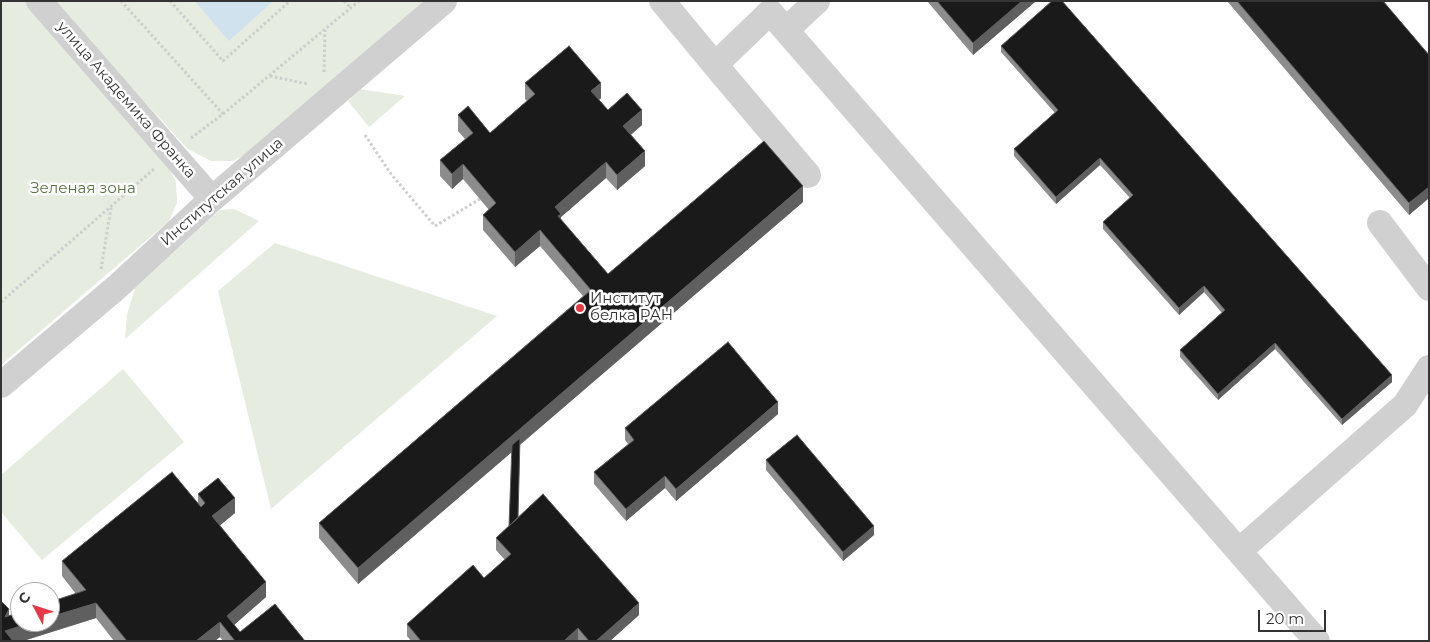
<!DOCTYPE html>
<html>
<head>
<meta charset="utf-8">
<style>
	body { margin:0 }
	#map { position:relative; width:1430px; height:642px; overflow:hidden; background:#fff; font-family:Montserrat,sans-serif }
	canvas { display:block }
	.frame { position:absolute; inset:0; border:2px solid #333; pointer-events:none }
	.north { position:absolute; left:10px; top:582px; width:50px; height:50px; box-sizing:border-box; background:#fff; border:1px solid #adadad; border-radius:50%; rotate:310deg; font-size:14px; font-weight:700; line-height:20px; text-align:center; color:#333 }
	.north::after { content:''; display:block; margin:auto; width:18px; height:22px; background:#e63946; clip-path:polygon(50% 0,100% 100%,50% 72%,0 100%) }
	.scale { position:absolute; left:1258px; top:610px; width:68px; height:22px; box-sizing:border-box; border:2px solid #333; border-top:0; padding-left:6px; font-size:15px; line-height:18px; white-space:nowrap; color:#333; -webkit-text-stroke:4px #fff; paint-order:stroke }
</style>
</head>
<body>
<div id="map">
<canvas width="1430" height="642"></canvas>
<div class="frame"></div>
<div class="north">С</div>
<div class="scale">20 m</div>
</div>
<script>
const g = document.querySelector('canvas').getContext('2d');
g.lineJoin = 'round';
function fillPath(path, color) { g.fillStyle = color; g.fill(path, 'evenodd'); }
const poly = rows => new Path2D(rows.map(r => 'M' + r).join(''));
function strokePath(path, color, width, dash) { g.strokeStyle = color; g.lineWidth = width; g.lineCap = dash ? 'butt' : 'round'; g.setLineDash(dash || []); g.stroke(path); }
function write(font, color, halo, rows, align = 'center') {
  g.font = font + ' Montserrat,sans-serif'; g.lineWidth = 5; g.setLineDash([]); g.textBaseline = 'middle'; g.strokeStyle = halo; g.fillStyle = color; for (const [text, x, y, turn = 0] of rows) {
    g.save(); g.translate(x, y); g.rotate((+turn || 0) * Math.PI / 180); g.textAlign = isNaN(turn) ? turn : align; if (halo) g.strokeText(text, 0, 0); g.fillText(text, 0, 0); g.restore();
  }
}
fillPath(poly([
	[1,1,26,1,168,166,176,182,177,203,169,221,1,365],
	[52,1,427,1,255,149,233,161,211,161,188,149],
	[360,89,405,96,369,127,348,101],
	[234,209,259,221,125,339,127,315,135,288,220,210],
	[275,243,497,316,271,509,218,291],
	[123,369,184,442,42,560,1,512,1,475]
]), '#e6ecdf');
fillPath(poly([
	[195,1,273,1,229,41]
]), '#cfe2ee');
strokePath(poly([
	[121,1,223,114],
	[170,1,223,61,290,1],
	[344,1,351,8],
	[324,72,325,30],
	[270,76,308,84],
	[365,135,391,174,435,226,480,199],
	[191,138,223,114,359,1],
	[101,269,111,208],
	[1,302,154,169]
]), '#cdcdcd', 3, [2.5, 2.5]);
strokePath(poly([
	[39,1,212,199],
	[662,1,715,65,770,12,1317,641],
	[786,30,817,1],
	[715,65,808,175],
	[1380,223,1429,288],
	[1,385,117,287,212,199,444,1],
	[1239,551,1405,405,1429,368]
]), '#d0d0d0', 26);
fillPath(poly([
	[927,1,1036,1,973,55],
	[1227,1,1383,1,1429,55,1429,198,1409,215],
	[1001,46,1392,382,1342,425,1275,349,1218,400,1180,357,1180,350,1222,313,1204,292,1179,315,1103,229,1103,222,1130,198,1100,165,1056,204,1014,156,1014,149,1055,113,1001,52],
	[525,83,601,98,599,100,608,110,642,125,631,135,645,166,617,190,606,178,561,217,561,219,608,274,803,202,520,444,518,518,639,615,610,641,411,641,407,636,407,624,484,578,505,560,496,550,496,538,509,526,512,452,358,584,319,538,319,523,583,296,540,246,515,267,483,230,483,215,489,210,463,179,452,189,440,176,440,160,465,139,458,131,458,115,490,133,527,101,525,99],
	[778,414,676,501,665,488,626,521,594,484,594,472,628,444,625,440,625,428],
	[766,460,874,535,843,561,766,470],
	[198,494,235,513,220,525,266,597,234,625,240,632,305,641,223,641,220,637,215,641,114,641,96,618,23,641,1,641,9,616,76,594,62,576,62,561,198,503]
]), '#8c8c8c');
fillPath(poly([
	[1022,1,1036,1,973,55,973,43],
	[601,83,601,98,591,107,591,91],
	[642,110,642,125,623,141,623,126],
	[645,151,645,166,617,190,617,175],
	[1100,158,1100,165,1056,204,1056,197],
	[606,162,606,178,561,217,561,229,555,207],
	[463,164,463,179,452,189,452,174],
	[803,186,803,202,358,584,358,568],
	[1429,187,1429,198,1409,215,1409,203],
	[540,230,540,246,515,267,515,252],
	[1204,286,1204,292,1179,315,1179,308],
	[1275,343,1275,349,1218,400,1218,394],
	[1392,375,1392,382,1342,425,1342,419],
	[778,402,778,414,676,501,676,489],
	[665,476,665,488,626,521,626,509],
	[235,498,235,513,212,532,212,516],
	[874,526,874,535,843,561,843,552],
	[266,582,266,597,227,631,227,616],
	[96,603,96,618,23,641,5,641,5,617,9,609,9,624,33,622,50,622,50,617],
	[639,603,639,615,610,641,596,641],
	[220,622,220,637,215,641,196,641],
	[578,628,578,640,577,641,564,641]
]), '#5f5f5f');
const building = poly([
	[937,1,1022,1,973,43,937,1],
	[1052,1,1062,1,1392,375,1342,419,1275,343,1218,394,1180,350,1225,310,1204,286,1179,308,1103,222,1133,195,1100,158,1056,197,1014,149,1058,110,1001,46,1052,1],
	[1237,1,1383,1,1429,55,1429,187,1409,203,1237,1],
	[569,46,601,83,591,91,608,110,627,93,642,110,623,126,645,151,617,175,606,162,555,207,561,214,558,216,608,274,764,141,803,186,358,568,319,523,591,290,540,230,515,252,483,215,496,203,463,164,452,174,440,160,473,133,458,115,468,106,490,133,535,94,525,83,569,46],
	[728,342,778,402,676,489,665,476,626,509,594,472,634,440,625,428,728,342],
	[797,435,874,526,843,552,766,460,797,435],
	[520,438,518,518,509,526,512,445,520,438],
	[172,472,201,507,205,503,198,494,218,478,235,498,212,516,266,582,227,616,240,632,275,604,305,641,235,641,220,622,196,641,127,641,96,603,50,617,50,602,86,590,62,561,172,472],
	[543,494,639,603,596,641,589,641,578,628,564,641,421,641,407,624,473,565,484,578,511,554,496,538,543,494],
	[1,601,9,609,5,617,20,612,20,622,33,622,5,631,13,641,1,641,1,601]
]);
fillPath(building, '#1a1a1a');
strokePath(building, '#5f5f5f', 1);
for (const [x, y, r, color] of [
	[580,308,5,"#e63946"]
]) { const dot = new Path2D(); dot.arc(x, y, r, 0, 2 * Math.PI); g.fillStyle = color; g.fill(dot); strokePath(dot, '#fff', 2); }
write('15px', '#333', '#fff', [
	["улица Академика Франка",126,100,49],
	["Институтская улица",222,192,-41]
]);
write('15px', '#56703f', '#fff', [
	["Зеленая зона",83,189]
]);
write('15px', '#333', '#fff', [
	["Институт",590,299],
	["белка РАН",590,316]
], 'left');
</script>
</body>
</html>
